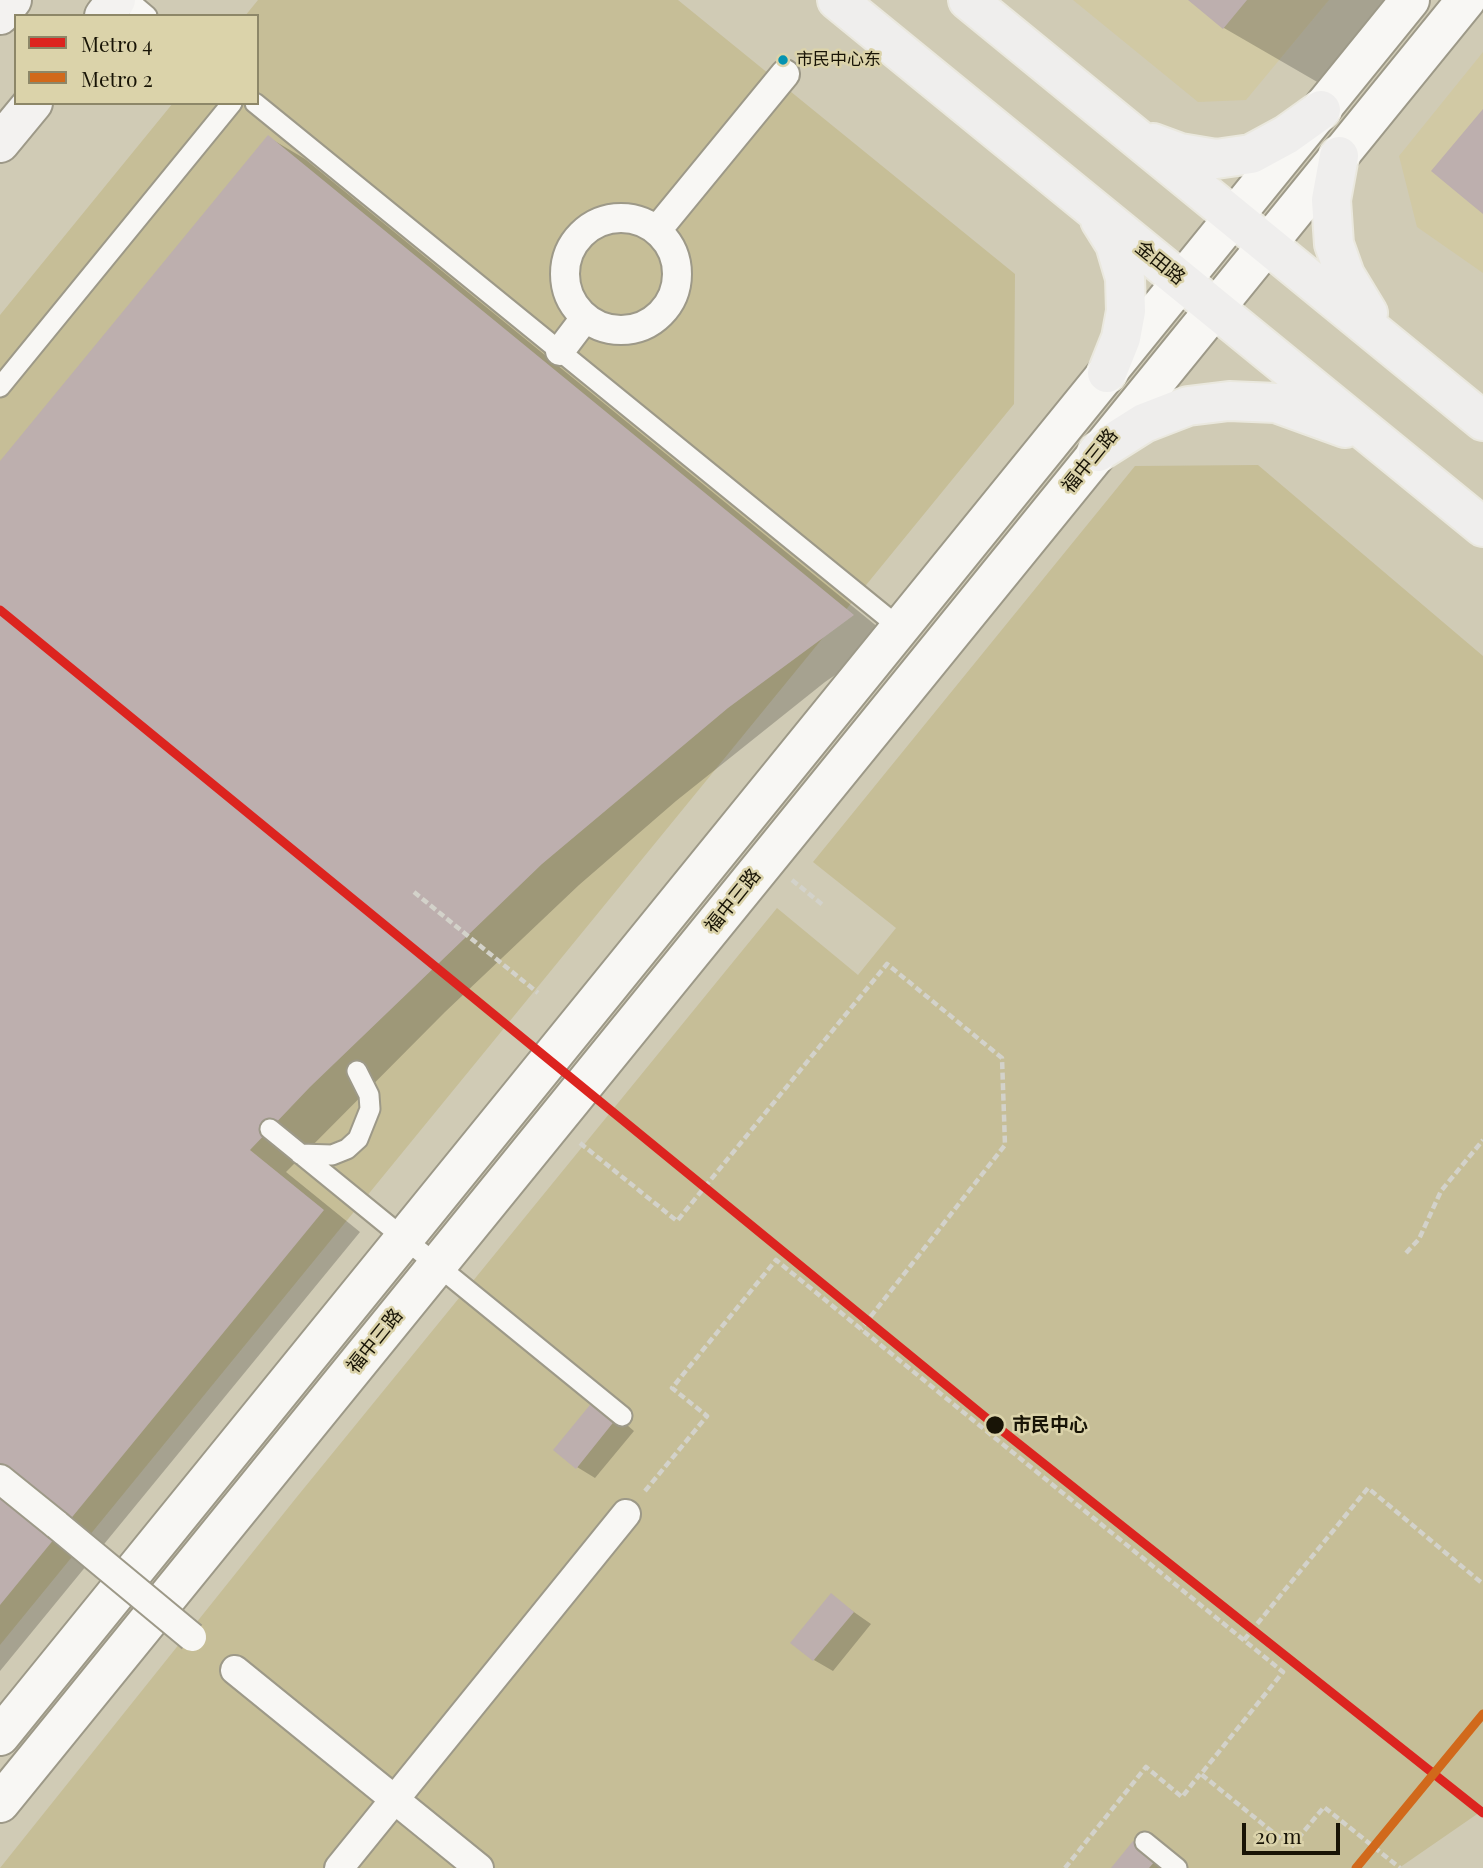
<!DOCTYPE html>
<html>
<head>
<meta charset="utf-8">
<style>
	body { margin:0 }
	#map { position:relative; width:1483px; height:1868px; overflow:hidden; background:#d0cbb5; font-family:"Playfair Display",serif }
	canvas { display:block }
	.legend { position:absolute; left:14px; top:14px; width:245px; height:91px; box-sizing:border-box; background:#dbd3aa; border:2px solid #8d8768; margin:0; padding:9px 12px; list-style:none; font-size:21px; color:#181406 }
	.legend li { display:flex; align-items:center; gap:14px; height:35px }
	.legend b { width:35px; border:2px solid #8d8768 }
	.scale { position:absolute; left:1242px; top:1823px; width:98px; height:32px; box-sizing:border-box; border:4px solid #181406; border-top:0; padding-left:9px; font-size:21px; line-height:24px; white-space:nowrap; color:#181406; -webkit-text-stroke:5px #dbd3aa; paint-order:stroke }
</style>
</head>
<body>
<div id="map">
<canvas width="1483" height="1868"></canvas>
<ul class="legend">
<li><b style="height:9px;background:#dc241f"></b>Metro 4</li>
<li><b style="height:9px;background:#d1691b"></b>Metro 2</li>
</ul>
<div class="scale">20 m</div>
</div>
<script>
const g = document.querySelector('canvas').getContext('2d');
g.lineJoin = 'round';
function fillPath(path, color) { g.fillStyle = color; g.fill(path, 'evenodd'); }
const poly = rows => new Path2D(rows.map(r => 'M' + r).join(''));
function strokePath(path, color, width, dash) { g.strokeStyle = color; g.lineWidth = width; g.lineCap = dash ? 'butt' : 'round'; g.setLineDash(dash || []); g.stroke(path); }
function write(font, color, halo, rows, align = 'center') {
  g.font = font + ' "Playfair Display","Noto Sans SC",serif'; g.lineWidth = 5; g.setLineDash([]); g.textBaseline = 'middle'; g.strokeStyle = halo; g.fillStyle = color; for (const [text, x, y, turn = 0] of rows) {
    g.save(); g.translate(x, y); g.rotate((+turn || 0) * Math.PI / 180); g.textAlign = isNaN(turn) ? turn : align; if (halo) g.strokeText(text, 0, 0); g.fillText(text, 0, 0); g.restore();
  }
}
fillPath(poly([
	[1073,0,1329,0,1246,100,1198,102],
	[1483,52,1483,273,1417,227,1399,156]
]), '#d1c9a4');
fillPath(poly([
	[258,0,678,0,1015,274,1014,404,0,1645,0,315,173,103,257,103,257,16,245,16],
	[1258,465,1483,656,1483,1810,1399,1868,0,1868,296,1498,777,908,858,975,896,928,813,862,1135,466]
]), '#c6be97');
fillPath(poly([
	[1191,0,1388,0,1319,83,1224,28],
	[268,137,305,159,890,637,825,682,676,801,579,885,445,1012,286,1172,360,1232,0,1671,0,464],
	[613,1413,634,1431,595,1478,577,1467],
	[831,1596,871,1624,833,1671,814,1660],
	[1134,1843,1169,1868,1113,1868]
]), '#0003');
fillPath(poly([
	[1188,0,1247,0,1223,29],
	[1483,109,1483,214,1431,171],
	[268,135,854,615,728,708,542,864,310,1087,250,1150,324,1210,0,1605,0,461],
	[594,1400,616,1419,576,1469,553,1450],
	[831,1593,854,1612,813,1661,790,1643],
	[1133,1841,1156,1860,1149,1868,1111,1868]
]), '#bdafae');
const service = poly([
	[128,0,147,16],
	[255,103,900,628],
	[0,387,232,103],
	[270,1129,622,1416],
	[300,1154,332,1155,347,1149,358,1139,370,1109,369,1095,357,1071],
	[1145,1842,1177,1868]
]);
const pedestrian = poly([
	'565 274a56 56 0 1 1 112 0a56 56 0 1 1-112 0Z',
	[657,230,785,74],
	[560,351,585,318],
	[0,1479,57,1525],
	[235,1670,479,1868],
	[339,1868,626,1514]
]);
const tertiary = poly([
	[0,1736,1410,0],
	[0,1803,1466,0]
]);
const secondary = poly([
	[0,15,12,0],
	[104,16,116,0],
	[0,143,33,103]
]);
const primary = poly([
	[837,0,1483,527],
	[968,0,1483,421],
	[1153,143,1180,153,1216,159,1251,154,1286,135,1321,110],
	[1339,156,1331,200,1334,244,1345,275,1368,313],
	[1100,220,1115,244,1125,278,1126,311,1121,338,1107,373],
	[1098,452,1144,423,1188,406,1229,401,1276,403,1345,428]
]);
strokePath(service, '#9d9988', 23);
strokePath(pedestrian, '#9d9988', 32);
strokePath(tertiary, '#9d9988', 42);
strokePath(secondary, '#9d9988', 42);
strokePath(primary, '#eae8de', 42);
strokePath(poly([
	[792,880,824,906],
	[414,892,538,993],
	[580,1143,677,1221,887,964,1002,1058,1005,1145,861,1329],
	[1406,1253,1419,1239,1441,1191,1483,1140],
	[645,1491,707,1416,672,1388,776,1260,1283,1672,1201,1774,1291,1847,1324,1807,1400,1868],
	[1244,1640,1368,1488,1483,1584],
	[1065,1868,1146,1767,1182,1797,1200,1774]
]), '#d3d2ca', 4.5, [7, 3.5]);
strokePath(service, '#f8f7f4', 19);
strokePath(pedestrian, '#f8f7f4', 28);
strokePath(tertiary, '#f8f7f4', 38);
strokePath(secondary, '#f3f2f0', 38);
strokePath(primary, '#efeeed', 38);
const pedestrianBridge = poly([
	[57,1525,192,1637]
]);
strokePath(pedestrianBridge, '#9d9988', 32, []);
strokePath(pedestrianBridge, '#f8f7f4', 28);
strokePath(poly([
	[0,610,990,1421,1483,1813]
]), '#dc241f', 9);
strokePath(poly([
	[1356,1868,1483,1714]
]), '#d1691b', 9);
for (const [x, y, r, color] of [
	[783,60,6,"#0493b0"],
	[995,1425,10,"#181406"]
]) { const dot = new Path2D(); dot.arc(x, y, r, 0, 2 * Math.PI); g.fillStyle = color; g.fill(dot); strokePath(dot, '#dbd3aa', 2.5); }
write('17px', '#181406', '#dbd3aa', [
	["市民中心东",796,60]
], 'left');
write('19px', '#181406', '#dbd3aa', [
	["金田路",1160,263,39],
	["福中三路",1090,461,-51],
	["福中三路",733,901,-51],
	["福中三路",375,1341,-51]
]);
write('bold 19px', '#181406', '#dbd3aa', [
	["市民中心",1012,1425]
], 'left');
</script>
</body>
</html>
